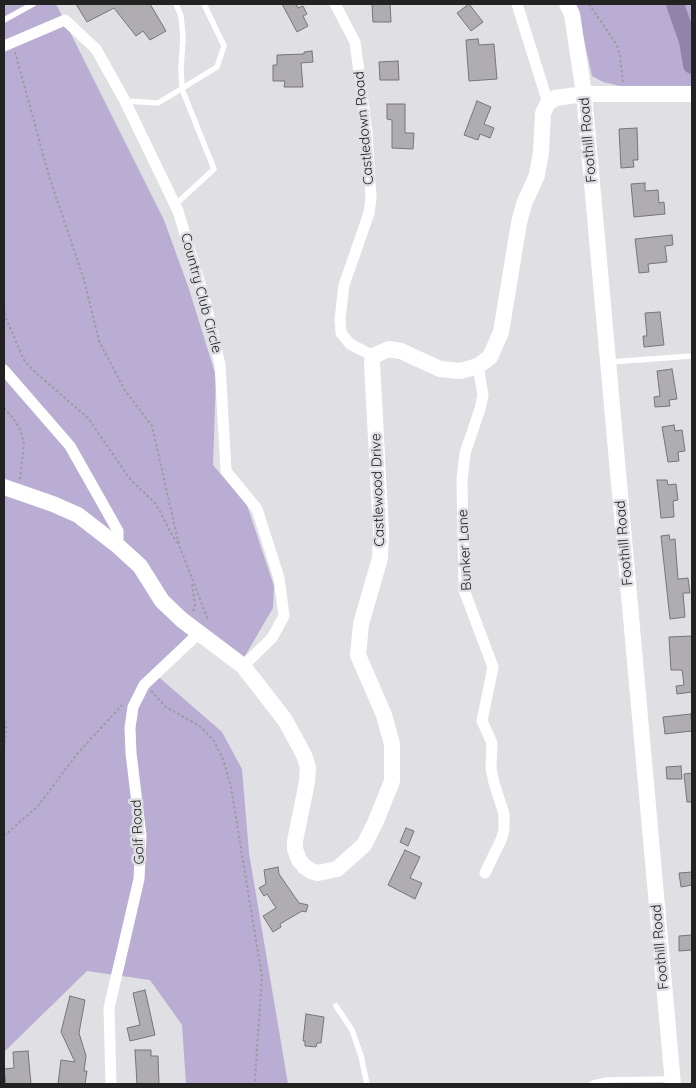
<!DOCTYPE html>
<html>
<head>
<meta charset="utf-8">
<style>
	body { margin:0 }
	#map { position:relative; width:696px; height:1088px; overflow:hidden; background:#e0dfe3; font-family:Quicksand,sans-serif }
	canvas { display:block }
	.frame { position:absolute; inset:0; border:5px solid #222223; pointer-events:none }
</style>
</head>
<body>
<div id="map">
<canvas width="696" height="1088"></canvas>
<div class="frame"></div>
</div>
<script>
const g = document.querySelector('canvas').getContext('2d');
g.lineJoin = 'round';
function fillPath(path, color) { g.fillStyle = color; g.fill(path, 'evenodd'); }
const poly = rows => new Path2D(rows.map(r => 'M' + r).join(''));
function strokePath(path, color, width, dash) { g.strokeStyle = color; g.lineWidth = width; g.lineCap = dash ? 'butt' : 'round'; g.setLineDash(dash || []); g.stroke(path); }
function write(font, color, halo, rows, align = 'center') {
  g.font = font + ' Quicksand,sans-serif'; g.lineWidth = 5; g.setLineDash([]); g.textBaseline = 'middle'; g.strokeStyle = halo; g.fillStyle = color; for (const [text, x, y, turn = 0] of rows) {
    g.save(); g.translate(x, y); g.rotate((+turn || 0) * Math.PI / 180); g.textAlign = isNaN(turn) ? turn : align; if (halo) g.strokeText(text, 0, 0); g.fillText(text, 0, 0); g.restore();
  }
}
fillPath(poly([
	[4,4,56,4,164,220,189,289,216,376,213,465,247,505,274,586,273,608,242,661,199,624,153,672,222,732,242,769,249,853,288,1084,186,1084,182,1025,150,980,87,971,4,1052],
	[576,4,692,4,692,86,620,86,603,82,592,76]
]), '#baadd4');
strokePath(poly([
	[675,4,688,41,692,65]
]), '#9184ab', 18);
const building = poly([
	[76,4,150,4,166,31,150,40,143,31,136,36,114,8,87,22,76,4],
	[282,4,296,4,298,8,303,6,307,14,303,16,308,26,297,32,282,4],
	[372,4,390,4,391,22,373,22,372,4],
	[469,4,483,22,471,31,457,13,469,4],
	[478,39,479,45,494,44,497,79,469,81,466,40,478,39],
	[312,51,313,62,301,63,303,87,284,87,285,81,273,81,273,65,277,65,277,55,304,54,304,52,312,51],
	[398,61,399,80,380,80,379,62,398,61],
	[477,101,491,107,484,124,494,128,490,138,480,134,478,140,464,135,477,101],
	[387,104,405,104,405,133,414,133,413,149,392,148,392,120,387,119,387,104],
	[637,128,638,160,633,160,634,167,621,168,619,129,637,128],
	[645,183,645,191,658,190,659,203,664,202,665,214,634,217,631,184,645,183],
	[672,235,673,245,665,246,667,262,648,264,649,272,639,273,635,239,672,235],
	[660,312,664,345,644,347,643,336,647,336,645,313,660,312],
	[672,369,677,399,669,400,670,406,655,407,654,397,660,396,657,371,672,369],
	[674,425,675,431,682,430,685,451,678,452,679,461,668,462,662,427,674,425],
	[657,480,667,480,668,485,676,484,678,500,673,501,674,517,661,518,657,480],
	[669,535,670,540,675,539,678,579,688,578,690,593,683,593,685,617,670,619,661,536,669,535],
	[692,636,692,692,677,694,676,686,684,685,682,670,671,670,669,637,692,636],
	[691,714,692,731,665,734,663,717,691,714],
	[681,766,682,779,667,779,666,767,681,766],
	[692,773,692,802,687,802,684,774,692,773],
	[406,828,414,831,408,846,400,842,406,828],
	[405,850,420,857,410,878,422,883,415,899,388,885,405,850],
	[278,867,279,874,299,903,308,905,306,912,302,911,280,924,281,927,273,932,263,916,276,908,267,894,264,896,259,888,266,884,264,870,278,867],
	[692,872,692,885,681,887,679,873,692,872],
	[692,935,692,950,679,951,679,936,692,935],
	[145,990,155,1035,130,1041,127,1028,140,1025,133,993,145,990],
	[70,996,85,1000,79,1033,86,1056,84,1071,87,1071,85,1084,58,1084,61,1060,75,1062,61,1032,70,996],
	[306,1014,324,1017,321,1043,317,1043,316,1047,305,1046,305,1041,303,1041,306,1014],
	[135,1050,151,1050,151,1056,158,1056,159,1084,137,1084,135,1050],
	[28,1051,31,1084,6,1084,4,1069,14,1068,13,1052,28,1051]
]);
fillPath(building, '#afadb2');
strokePath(building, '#767579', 1);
strokePath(poly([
	[589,4,617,45,620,56,623,82],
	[15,52,49,176,84,280,99,341,124,389,152,426,179,545,207,617,206,621],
	[4,303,5,316,24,360,35,372,88,418,130,479,156,504,171,533,177,543],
	[4,408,13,418,21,431,24,444,20,479],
	[192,584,195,605,193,612],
	[151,691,166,707,201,727,214,741,223,759,231,787,262,977,255,1078,256,1084],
	[4,716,6,727,4,752],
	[4,836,38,806,77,754,122,705]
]), '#9c9b9e', 2, [2.5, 2.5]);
strokePath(poly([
	[4,20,33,4],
	[126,101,158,103,217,67,224,46,204,4],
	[175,205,214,169,182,89,181,69,183,37,181,16,176,4],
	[610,362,692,356],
	[336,1006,352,1030,361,1056,367,1084],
	[592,1084,593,1083,607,1080,671,1079]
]), '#fff', 5.5);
strokePath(poly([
	[335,4,355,42,367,132,371,198,369,213,344,285,340,319,341,333,350,344,373,356],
	[517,4,548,103],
	[4,46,65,20,96,49,125,101,178,211,205,300,220,365,226,471,257,509,279,578,284,616,272,638,243,666],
	[478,366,483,395,480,409,465,453,462,480,464,590,493,667,482,721,492,743,491,768,494,783,504,814,504,830,501,840,485,873],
	[4,370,70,446,118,531,118,546],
	[111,1084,109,1008,139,879,141,836,131,753,130,728,133,707,144,685,199,633]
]), '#fff', 11);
strokePath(poly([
	[567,4,572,14,584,94,673,1084],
	[4,487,53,504,78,515,118,546,140,566,162,601,182,620,243,666,285,720,304,755,308,767,307,782,295,841,295,849,299,860,304,866,311,871,318,873,337,869,364,845,376,821,392,781,392,744,384,715,358,655,361,624,380,558,381,532,372,363,373,356,389,349,401,351,440,369,460,371,478,366,490,357,501,332,519,223,524,204,537,175,541,152,543,113,548,103,555,98,584,94,692,94]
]), '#fff', 16);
write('14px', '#222223', '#e0dfe3', [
	["Castledown Road",364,128,-95],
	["Foothill Road",588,140,-95],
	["Country Club Circle",201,293,75],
	["Castlewood Drive",378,490,-92],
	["Foothill Road",624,543,-95],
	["Bunker Lane",465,550,-93],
	["Golf Road",138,832,-93],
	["Foothill Road",660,947,-95]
]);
</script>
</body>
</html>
